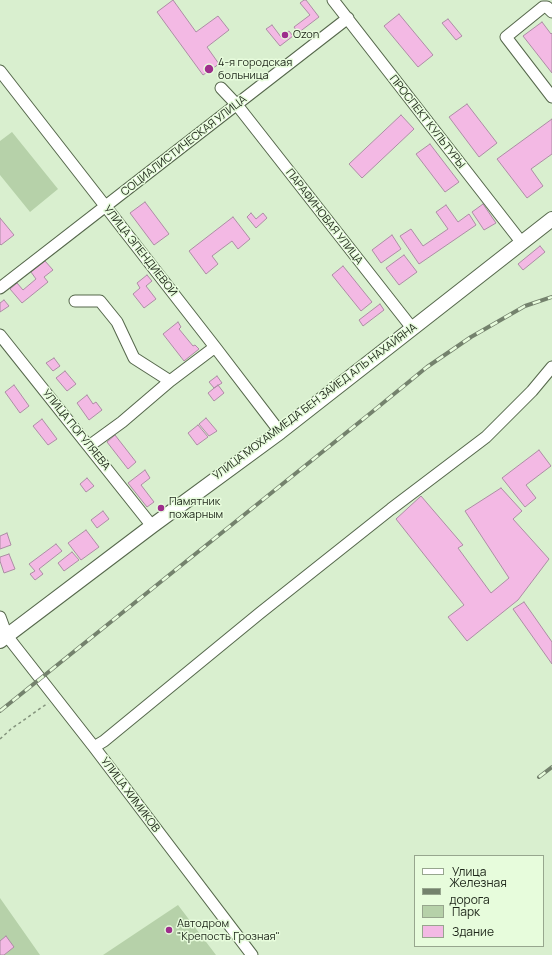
<!DOCTYPE html>
<html>
<head>
<meta charset="utf-8">
<style>
	body { margin:0 }
	#map { position:relative; width:552px; height:955px; overflow:hidden; background:#d9efcf; font-family:Manrope,sans-serif }
	canvas { display:block }
	.legend { position:absolute; left:414px; top:855px; width:130px; height:92px; box-sizing:border-box; background:#e7fcdc; border:1px solid #97a68e; margin:0; padding:5px 7px; list-style:none; font-size:12px; color:#1e261a }
	.legend li { display:flex; align-items:center; gap:8px; height:20px }
	.legend b { width:20px; border:1px solid #97a68e }
</style>
</head>
<body>
<div id="map">
<canvas width="552" height="955"></canvas>
<ul class="legend">
<li><b style="height:5px;background:#fff"></b>Улица</li>
<li><b style="height:5px;background:#74826d"></b>Железная дорога</li>
<li><b style="height:11px;background:#b6d1a9"></b>Парк</li>
<li><b style="height:11px;background:#f3b9e4"></b>Здание</li>
</ul>
</div>
<script>
const g = document.querySelector('canvas').getContext('2d');
g.lineJoin = 'round';
function fillPath(path, color) { g.fillStyle = color; g.fill(path, 'evenodd'); }
const poly = rows => new Path2D(rows.map(r => 'M' + r).join(''));
function strokePath(path, color, width, dash) { g.strokeStyle = color; g.lineWidth = width; g.lineCap = dash ? 'butt' : 'round'; g.setLineDash(dash || []); g.stroke(path); }
function write(font, color, halo, rows, align = 'center') {
  g.font = font + ' Manrope,sans-serif'; g.lineWidth = 3; g.setLineDash([]); g.textBaseline = 'middle'; g.strokeStyle = halo; g.fillStyle = color; for (const [text, x, y, turn = 0] of rows) {
    g.save(); g.translate(x, y); g.rotate((+turn || 0) * Math.PI / 180); g.textAlign = isNaN(turn) ? turn : align; if (halo) g.strokeText(text, 0, 0); g.fillText(text, 0, 0); g.restore();
  }
}
fillPath(poly([
	[12,132,58,189,30,212,0,175,0,141],
	[0,898,40,955,0,955],
	[178,905,216,955,103,955]
]), '#b6d1a9');
const building = poly([
	[173,0,196,32,218,16,229,30,207,47,219,64,203,75,157,12,173,0],
	[304,0,306,0,319,17,298,33,294,27,310,15,300,3,304,0],
	[399,14,433,55,418,67,384,26,399,14],
	[448,19,462,36,456,40,442,23,448,19],
	[542,22,551,34,552,33,552,73,523,36,542,22],
	[272,25,281,37,289,31,293,36,280,46,266,29,272,25],
	[467,104,497,143,479,157,449,117,467,104],
	[401,115,414,129,362,178,349,164,401,115],
	[552,119,552,154,531,169,543,186,527,198,497,159,552,119],
	[430,144,459,182,445,192,416,154,430,144],
	[145,202,169,234,154,245,130,213,145,202],
	[483,204,496,223,484,230,472,212,483,204],
	[446,205,458,222,469,214,476,225,419,264,400,236,411,229,423,246,448,229,436,212,446,205],
	[251,213,256,219,263,213,267,218,256,228,247,217,251,213],
	[233,217,250,239,238,249,232,241,212,256,218,264,206,274,189,251,233,217],
	[0,218,14,235,1,245,0,244,0,218],
	[392,235,401,249,381,263,372,250,392,235],
	[540,246,545,252,523,270,518,264,540,246],
	[404,255,417,272,399,285,386,268,404,255],
	[45,261,53,270,44,277,48,282,22,303,10,289,17,283,23,290,36,279,31,272,45,261],
	[343,266,372,302,361,311,332,275,343,266],
	[147,275,152,281,146,286,156,299,144,308,133,294,140,288,137,283,147,275],
	[4,300,9,306,0,312,0,303,4,300],
	[380,304,384,310,363,326,359,320,380,304],
	[178,322,181,327,179,329,193,346,195,345,199,349,184,361,163,334,178,322],
	[54,358,60,366,53,371,46,363,54,358],
	[65,371,76,384,67,391,56,378,65,371],
	[217,376,222,383,214,388,209,382,217,376],
	[14,385,29,406,20,413,5,392,14,385],
	[218,385,224,393,214,401,208,393,218,385],
	[87,395,93,404,96,402,102,410,89,420,77,403,87,395],
	[206,418,217,431,209,436,199,424,206,418],
	[42,419,57,439,48,445,33,426,42,419],
	[198,425,208,437,197,445,188,433,198,425],
	[115,435,136,462,128,469,107,442,115,435],
	[539,450,551,466,526,485,536,498,525,507,502,478,539,450],
	[145,470,150,478,141,485,154,502,147,507,128,483,145,470],
	[87,478,94,486,86,492,80,484,87,478],
	[501,488,522,511,513,519,549,559,518,600,467,641,448,617,464,605,396,519,421,496,463,545,458,548,491,593,509,578,465,511,501,488],
	[103,511,109,519,97,528,91,520,103,511],
	[86,530,99,547,81,560,68,543,86,530],
	[7,533,11,545,0,549,0,536,7,533],
	[56,544,62,551,39,569,43,574,35,580,30,574,35,571,29,564,56,544],
	[72,552,79,560,64,571,58,563,72,552],
	[9,554,15,569,4,573,0,561,0,557,9,554],
	[524,602,552,642,552,664,513,609,524,602],
	[6,936,14,947,4,955,0,955,0,941,6,936]
]);
fillPath(building, '#f3b9e4');
strokePath(building, '#ac8da4', 1);
const minor = poly([
	[333,0,522,243],
	[552,12,547,7,543,7,506,37,552,97],
	[0,71,215,347,280,432],
	[221,88,237,105,412,328],
	[0,288,348,18],
	[75,301,100,301,117,322,134,358,170,381],
	[0,335,152,526],
	[89,446,122,422,170,381,215,347],
	[0,617,7,636,94,747,252,955],
	[94,747,104,741,260,613,391,509,486,437,532,391,552,367]
]);
const major = poly([
	[0,641,152,526,280,432,552,219]
]);
strokePath(minor, '#55674b', 13);
strokePath(major, '#55674b', 16);
strokePath(poly([
	[0,739,11,729,48,703]
]), '#83927c', 1.5, [3, 3]);
strokePath(minor, '#fff', 11);
strokePath(major, '#fff', 14);
const rail = poly([
	[0,711,372,412,427,367,471,337,525,306,552,297],
	[539,777,552,767]
]);
strokePath(rail, '#74826d', 4);
strokePath(rail, '#e7fcdc', 2.5, [8]);
for (const [x, y, r, color] of [
	[285,35,4,"#9e2e8c"],
	[209,69,5,"#9e2e8c"],
	[161,508,4,"#9e2e8c"],
	[169,930,4,"#9e2e8c"]
]) { const dot = new Path2D(); dot.arc(x, y, r, 0, 2 * Math.PI); g.fillStyle = color; g.fill(dot); strokePath(dot, '#e7fcdc', 1.5); }
write('11px', '#1e261a', '#e7fcdc', [
	["Ozon",293,35],
	["4-я городская",218,63],
	["больница",218,76],
	["Памятник",169,502],
	["пожарным",169,515],
	["Автодром",177,924],
	["\"Крепость Грозная\"",177,937]
], 'left');
write('11px', '#1e261a', '#e7fcdc', [
	["ПРОСПЕКТ КУЛЬТУРЫ",427,122,52],
	["СОЦИАЛИСТИЧЕСКАЯ УЛИЦА",184,146,-38],
	["ПАРАФИНОВАЯ УЛИЦА",324,217,52],
	["УЛИЦА ЭПЕНДИЕВОЙ",140,251,52],
	["УЛИЦА МОХАММЕДА БЕН ЗАЙЕД АЛЬ НАХАЙЯНА",315,402,-37],
	["УЛИЦА ПОГУЛЯЕВА",76,430,51],
	["УЛИЦА ХИМИКОВ",130,795,53]
]);
</script>
</body>
</html>
